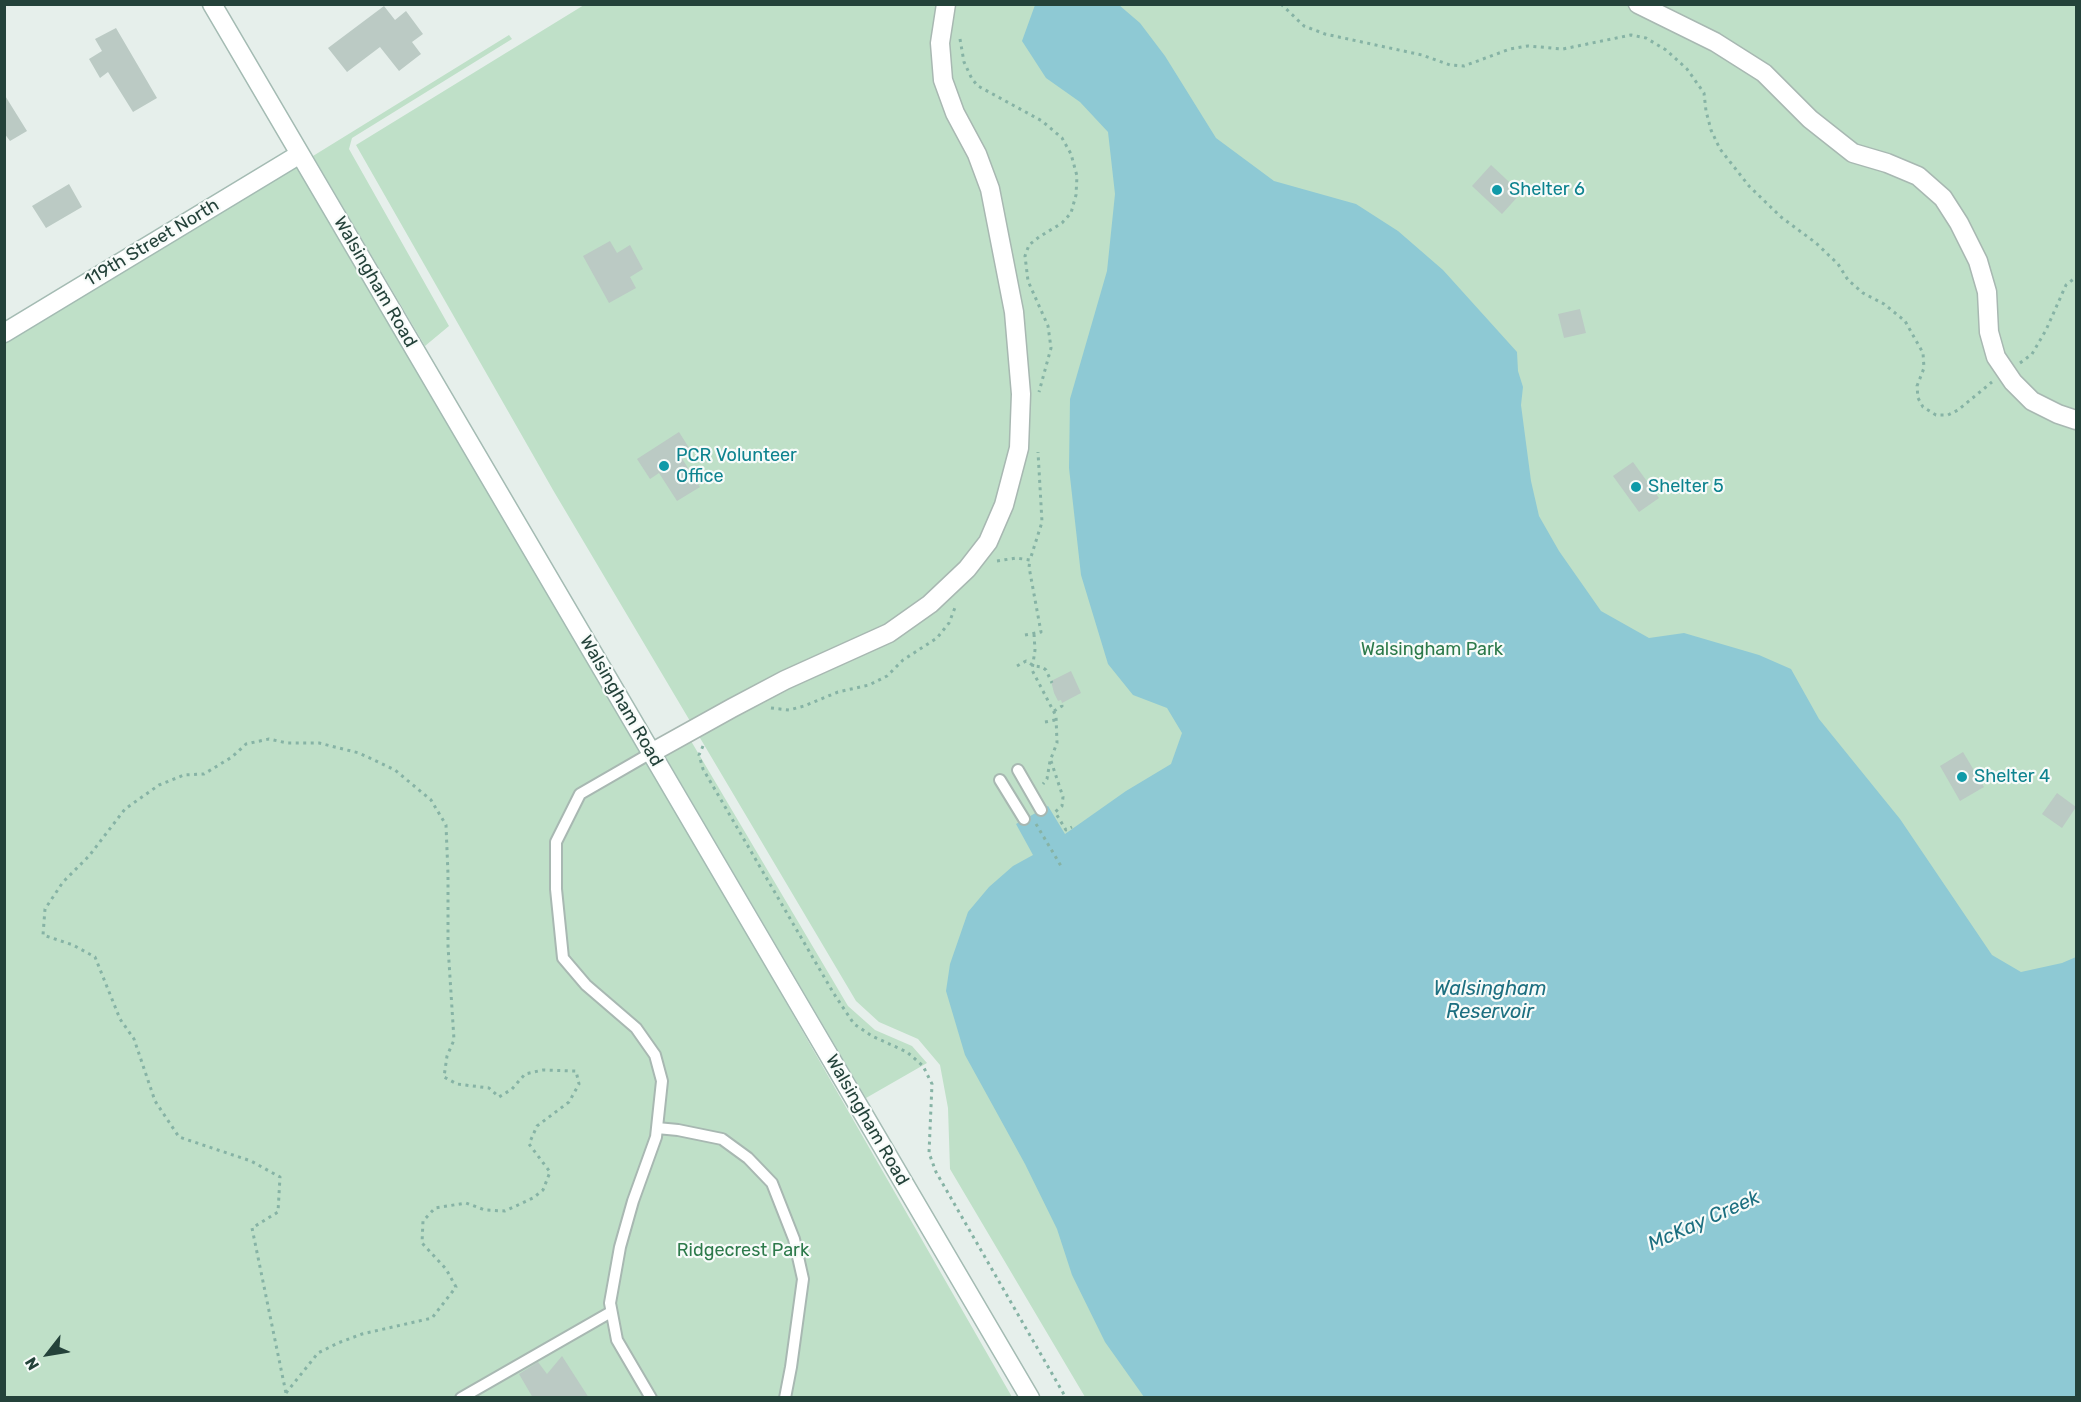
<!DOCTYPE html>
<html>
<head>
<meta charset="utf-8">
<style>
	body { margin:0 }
	#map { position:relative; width:2081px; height:1402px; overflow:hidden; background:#e6efeb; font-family:Rubik,sans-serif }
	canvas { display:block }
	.frame { position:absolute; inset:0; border:6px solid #24423a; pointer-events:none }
	.north { position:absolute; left:18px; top:1324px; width:60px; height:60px; -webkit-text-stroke:4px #f7fbf9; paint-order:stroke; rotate:239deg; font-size:16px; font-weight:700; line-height:24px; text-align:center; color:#24423a }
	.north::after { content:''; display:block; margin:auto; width:21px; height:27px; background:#24423a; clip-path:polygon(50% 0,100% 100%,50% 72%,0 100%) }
</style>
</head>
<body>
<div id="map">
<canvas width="2081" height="1402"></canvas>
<div class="frame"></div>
<div class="north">N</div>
</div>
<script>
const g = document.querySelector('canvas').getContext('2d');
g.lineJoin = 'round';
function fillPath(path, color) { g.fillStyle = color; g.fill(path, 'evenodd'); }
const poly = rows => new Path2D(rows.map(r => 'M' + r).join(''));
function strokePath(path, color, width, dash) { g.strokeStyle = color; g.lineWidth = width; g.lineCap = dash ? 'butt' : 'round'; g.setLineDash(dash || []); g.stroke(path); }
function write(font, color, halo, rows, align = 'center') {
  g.font = font + ' Rubik,sans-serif'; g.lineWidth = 4.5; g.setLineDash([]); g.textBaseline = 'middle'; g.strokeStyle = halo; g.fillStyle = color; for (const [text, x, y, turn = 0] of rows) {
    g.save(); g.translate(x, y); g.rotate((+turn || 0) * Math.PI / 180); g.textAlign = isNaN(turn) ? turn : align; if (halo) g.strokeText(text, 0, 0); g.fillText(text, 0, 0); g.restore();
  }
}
fillPath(poly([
	[584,5,2076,5,2076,1397,1085,1397,950,1169,948,1108,940,1065,918,1039,879,1022,856,1001,553,490,356,145],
	[509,35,512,39,352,138,349,149,449,326,425,346,313,156],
	[300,154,1012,1397,5,1398,5,340],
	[691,741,848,1006,875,1030,912,1046,927,1063,866,1098,665,756]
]), '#bfe0c8');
fillPath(poly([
	[1035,5,1119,5,1140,23,1165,56,1216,138,1274,181,1356,204,1398,231,1443,270,1517,352,1518,371,1523,387,1521,405,1531,481,1539,516,1559,551,1601,611,1649,638,1684,633,1759,655,1791,669,1819,719,1900,819,1992,955,2021,972,2062,963,2076,957,2076,1397,1144,1397,1105,1342,1072,1275,1057,1229,1025,1164,965,1055,946,991,950,964,968,912,989,887,1013,866,1033,855,1016,824,1048,806,1065,834,1126,791,1171,764,1182,733,1167,708,1133,695,1108,664,1081,575,1069,468,1070,399,1107,271,1115,194,1108,132,1080,102,1046,78,1022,41]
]), '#8ec9d4');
fillPath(poly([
	[384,6,395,20,406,11,423,34,412,42,421,54,399,71,380,47,347,72,328,48],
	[116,28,157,98,133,112,108,72,100,78,89,59,102,51,95,39],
	[4,94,27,131,10,141,4,133],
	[1491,165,1521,193,1502,214,1472,186],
	[69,184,82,207,46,228,32,206],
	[610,241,617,253,630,245,643,269,630,277,636,288,609,303,583,256],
	[1580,309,1586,333,1564,338,1558,314],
	[679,432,691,451,681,457,700,487,677,501,659,473,650,479,637,459],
	[1633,462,1659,498,1639,512,1613,476],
	[1071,671,1081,693,1062,703,1061,700,1058,701,1054,693,1051,681],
	[1963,752,1984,787,1960,801,1940,766],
	[2057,793,2076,807,2062,828,2042,814],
	[562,1356,589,1398,533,1398,519,1374,538,1362,547,1374]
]), '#bbcac4');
const lane = poly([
	[1018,770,1041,810],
	[1000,780,1024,819],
	[657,1128,678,1130,722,1139,748,1158,772,1183,794,1239,803,1279,791,1367,785,1398],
	[461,1398,611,1312],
	[651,1398,617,1340,610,1303,620,1247,633,1201,656,1137,662,1081,655,1055,636,1028,586,985,563,958,556,889,556,842,580,794,651,753]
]);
const street = poly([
	[1638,4,1715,42,1764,73,1810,119,1853,153,1887,163,1918,176,1943,198,1959,223,1978,261,1987,292,1989,332,1996,357,2013,382,2032,401,2058,414,2076,420],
	[651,753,732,708,785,680,889,633,930,604,967,569,988,542,1004,505,1019,448,1021,394,1014,312,990,189,977,154,955,113,943,80,940,43,946,4]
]);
const secondary = poly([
	[212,4,1030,1398],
	[4,333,300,154]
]);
strokePath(lane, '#a8b8b2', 14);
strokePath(street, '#a8b8b2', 21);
strokePath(secondary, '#a4bbb3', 21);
strokePath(poly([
	[1281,4,1304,26,1325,34,1422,55,1450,65,1464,66,1510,49,1528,46,1563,49,1631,35,1646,38,1666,50,1687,69,1704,93,1706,111,1711,130,1720,149,1749,186,1781,217,1816,243,1838,264,1848,280,1863,293,1884,304,1905,321,1923,353,1924,368,1917,386,1918,398,1923,407,1936,415,1948,415,1958,410,1992,382],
	[960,39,964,62,972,79,978,86,1042,121,1062,138,1071,154,1077,176,1076,195,1071,213,1062,223,1039,237,1029,245,1025,256,1028,281,1048,326,1051,348,1039,392],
	[2020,363,2032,354,2046,330,2066,285,2076,277],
	[997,561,1016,558,1030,560,1042,522,1038,452],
	[1034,634,1035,650,1032,670,1056,716,1057,743,1050,761,1047,779,1043,784],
	[1025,635,1041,632,1029,567,1030,560],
	[1017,666,1026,661,1034,666,1042,667,1046,670,1052,683],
	[771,708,789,710,804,706,838,692,869,685,887,676,903,660,937,638,949,623,956,605],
	[1054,711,1062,706,1061,701],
	[1045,722,1055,720],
	[703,746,699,755,703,769,834,994,854,1024,872,1036,907,1052,923,1066,932,1084,929,1153,936,1172,1066,1398],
	[1051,761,1063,797,1062,806,1055,812,1066,830,1072,827],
	[1036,824,1061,866],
	[286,1393,318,1353,338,1343,362,1334,432,1318,456,1287,446,1269,422,1243,423,1221,435,1208,466,1203,485,1210,505,1211,533,1198,543,1190,550,1172,529,1144,537,1126,569,1102,579,1084,576,1071,543,1070,525,1074,512,1089,499,1097,489,1088,457,1084,444,1077,447,1056,454,1040,448,946,448,874,446,825,431,800,395,770,359,753,319,743,287,743,269,739,246,744,232,757,204,774,184,775,159,785,125,809,89,856,63,882,45,909,43,935,73,945,95,957,120,1019,134,1039,155,1101,179,1137,251,1161,280,1177,278,1212,252,1228,275,1340,287,1398]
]), '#86b3a5', 3, [3, 4.5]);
strokePath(lane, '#fff', 10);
strokePath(street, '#fff', 18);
strokePath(secondary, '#fff', 18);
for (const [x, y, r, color] of [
	[1497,190,6,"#0f9aa8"],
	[664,466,6,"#0f9aa8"],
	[1636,487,6,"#0f9aa8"],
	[1962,777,6,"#0f9aa8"]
]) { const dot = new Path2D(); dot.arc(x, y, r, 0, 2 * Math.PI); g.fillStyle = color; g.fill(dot); strokePath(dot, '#f7fbf9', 2); }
write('18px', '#0d838f', '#f7fbf9', [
	["Shelter 6",1509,190],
	["PCR Volunteer",676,456],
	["Office",676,477],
	["Shelter 5",1648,487],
	["Shelter 4",1974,777]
], 'left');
write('18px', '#24423a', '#f7fbf9', [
	["119th Street North",152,243,-31],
	["Walsingham Road",375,282,60],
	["Walsingham Road",621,701,60],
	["Walsingham Road",867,1120,60]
]);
write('18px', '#2d7a4b', '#f7fbf9', [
	["Walsingham Park",1432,650],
	["Ridgecrest Park",743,1251]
]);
write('italic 20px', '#1c6f80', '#f7fbf9', [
	["Walsingham",1490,989],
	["Reservoir",1490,1012],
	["McKay Creek",1704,1221,-24]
]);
</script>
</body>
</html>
